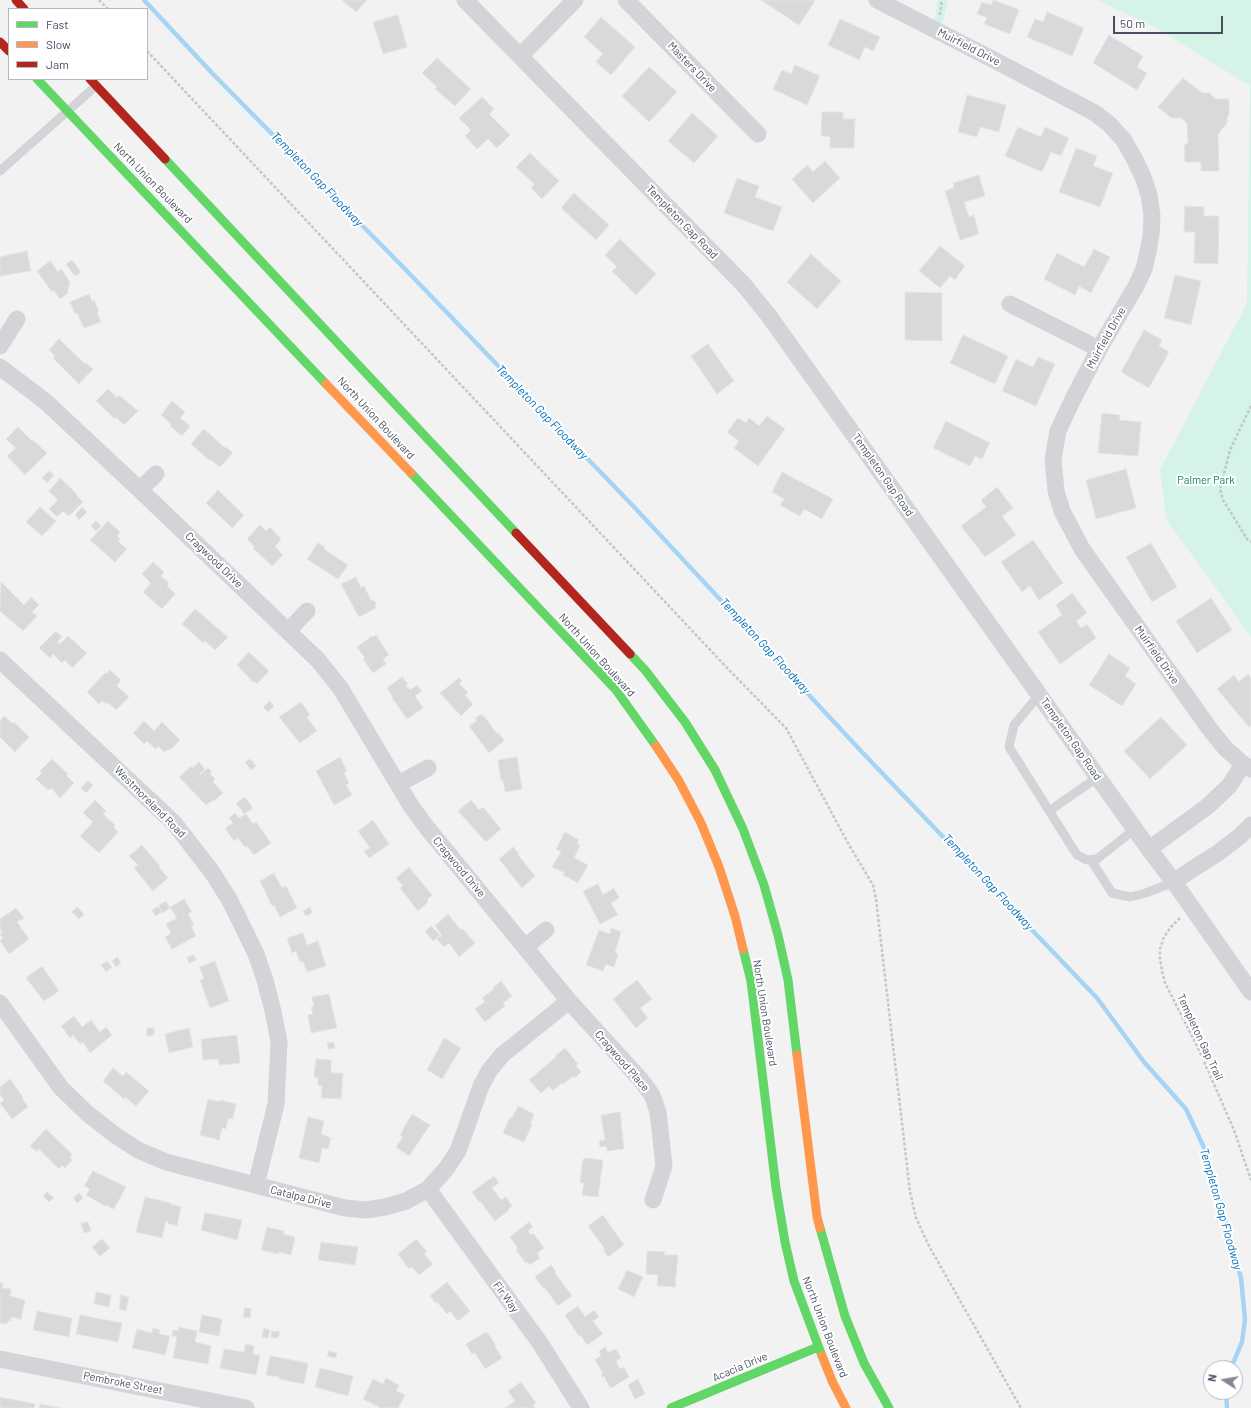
<!DOCTYPE html>
<html>
<head>
<meta charset="utf-8">
<style>
	body { margin:0 }
	#map { position:relative; width:1251px; height:1408px; overflow:hidden; background:#f3f2f2; font-family:Barlow,sans-serif }
	canvas { display:block }
	.legend { position:absolute; left:8px; top:8px; width:140px; height:72px; box-sizing:border-box; background:#fff; border:1px solid #b5b9c0; margin:0; padding:5px 7px; list-style:none; font-size:12px; color:#474f61 }
	.legend li { display:flex; align-items:center; gap:8px; height:20px }
	.legend b { width:20px; border:1px solid #b5b9c0 }
	.north { position:absolute; left:1203px; top:1360px; width:40px; height:40px; box-sizing:border-box; background:#fff; border:1px solid #b5b9c0; border-radius:50%; rotate:281deg; font-size:11px; font-weight:700; line-height:16px; text-align:center; color:#474f61 }
	.north::after { content:''; display:block; margin:auto; width:14px; height:18px; background:#838894; clip-path:polygon(50% 0,100% 100%,50% 72%,0 100%) }
	.scale { position:absolute; left:1113px; top:16px; width:110px; height:18px; box-sizing:border-box; border:2px solid #474f61; border-top:0; padding-left:5px; font-size:12px; line-height:14px; white-space:nowrap; color:#474f61; -webkit-text-stroke:3px #fff; paint-order:stroke }
</style>
</head>
<body>
<div id="map">
<canvas width="1251" height="1408"></canvas>
<ul class="legend">
<li><b style="height:5px;background:#63d668"></b>Fast</li>
<li><b style="height:5px;background:#ff974d"></b>Slow</li>
<li><b style="height:5px;background:#b3261e"></b>Jam</li>
</ul>
<div class="north">N</div>
<div class="scale">50 m</div>
</div>
<script>
const g = document.querySelector('canvas').getContext('2d');
g.lineJoin = 'round';
function fillPath(path, color) { g.fillStyle = color; g.fill(path, 'evenodd'); }
const poly = rows => new Path2D(rows.map(r => 'M' + r).join(''));
function strokePath(path, color, width, dash) { g.strokeStyle = color; g.lineWidth = width; g.lineCap = dash ? 'butt' : 'round'; g.setLineDash(dash || []); g.stroke(path); }
function write(font, color, halo, rows, align = 'center') {
  g.font = font + ' Barlow,sans-serif'; g.lineWidth = 4; g.setLineDash([]); g.textBaseline = 'middle'; g.strokeStyle = halo; g.fillStyle = color; for (const [text, x, y, turn = 0] of rows) {
    g.save(); g.translate(x, y); g.rotate((+turn || 0) * Math.PI / 180); g.textAlign = isNaN(turn) ? turn : align; if (halo) g.strokeText(text, 0, 0); g.fillText(text, 0, 0); g.restore();
  }
}
fillPath(poly([
	[938,0,948,0,942,25,934,21],
	[1097,0,1251,0,1251,637,1166,519,1160,470,1247,303,1250,86,1153,26]
]), '#d5f3e7');
strokePath(poly([
	[144,0,213,74,405,269,636,509,861,751,1097,998,1144,1062,1186,1109,1207,1154,1241,1278,1245,1319,1242,1342,1231,1368],
	[1226,1392,1227,1408]
]), '#a6d4f5', 4.5);
const building = poly([
	[342,0,367,0,356,12,342,0],
	[761,0,813,0,815,1,799,25,761,0],
	[994,0,1019,10,1010,34,984,24,987,18,977,14,982,2,991,5,994,0],
	[1047,12,1084,28,1072,56,1027,37,1035,19,1043,22,1047,12],
	[398,15,407,47,383,54,373,22,398,15],
	[601,17,635,47,611,75,596,62,603,54,584,37,601,17],
	[840,19,880,37,873,51,865,47,859,60,828,45,840,19],
	[1109,35,1143,56,1137,67,1147,73,1137,90,1093,63,1109,35],
	[437,58,471,89,455,106,435,89,437,87,422,73,437,58],
	[795,65,820,76,807,105,773,89,782,70,791,74,795,65],
	[649,67,677,92,649,122,622,96,649,67],
	[1183,78,1202,93,1209,93,1216,99,1229,99,1229,115,1227,118,1227,123,1218,134,1219,171,1201,171,1201,162,1185,162,1184,146,1188,142,1187,123,1181,118,1171,118,1158,107,1183,78],
	[967,95,1006,105,999,132,980,127,977,137,958,132,967,95],
	[482,97,494,109,489,114,510,135,497,148,488,139,477,149,465,136,471,130,459,118,482,97],
	[822,112,843,112,843,119,855,119,854,148,830,148,830,137,821,136,822,112],
	[692,113,718,136,694,163,668,141,692,113],
	[1018,127,1041,137,1045,127,1069,138,1061,156,1051,152,1042,172,1005,156,1018,127],
	[1076,148,1097,156,1093,166,1113,173,1100,207,1059,192,1076,148],
	[530,153,559,181,542,199,531,188,534,184,516,167,530,153],
	[825,161,840,178,813,203,792,179,807,165,813,172,825,161],
	[979,175,985,196,964,202,969,217,974,215,979,234,960,240,945,191,954,188,953,183,979,175],
	[737,178,759,186,755,197,782,207,773,231,724,213,737,178],
	[574,193,609,225,596,240,561,208,574,193],
	[1185,206,1204,207,1204,216,1219,216,1218,264,1194,263,1195,232,1184,232,1185,206],
	[620,239,656,274,636,295,612,271,617,267,605,255,620,239],
	[940,246,965,266,955,280,950,276,940,288,919,271,940,246],
	[1094,249,1110,257,1091,293,1079,286,1075,295,1044,279,1057,253,1084,267,1094,249],
	[27,251,31,271,0,276,0,257,27,251],
	[811,254,841,281,817,309,787,282,811,254],
	[72,260,81,272,75,276,66,264,72,260],
	[50,261,58,272,61,269,70,282,67,294,60,299,54,290,52,292,37,271,50,261],
	[1175,275,1201,281,1191,325,1164,318,1175,275],
	[905,292,942,293,942,341,905,340,905,292],
	[89,294,92,301,94,300,99,311,97,312,101,322,84,328,77,313,75,314,70,302,89,294],
	[1144,330,1162,340,1159,346,1169,352,1149,388,1121,372,1144,330],
	[963,335,1008,356,995,384,950,363,963,335],
	[59,339,85,364,86,363,93,369,79,384,53,358,55,356,49,350,59,339],
	[708,344,734,381,717,394,691,356,708,344],
	[1038,357,1055,364,1036,406,1002,391,1016,359,1033,367,1038,357],
	[108,389,117,398,119,395,138,411,124,425,116,417,115,419,96,401,108,389],
	[172,401,185,412,180,418,190,426,182,436,170,426,171,424,161,415,172,401],
	[1102,413,1120,415,1119,420,1141,422,1138,456,1098,453,1102,413],
	[767,416,785,429,758,466,734,448,739,441,727,432,738,418,746,423,749,418,759,426,767,416],
	[946,421,990,443,982,459,975,456,970,466,933,448,946,421],
	[18,427,32,441,33,440,47,453,25,475,7,456,16,448,6,439,18,427],
	[204,429,225,448,226,447,233,453,220,467,211,460,210,461,191,444,204,429],
	[1126,469,1136,508,1096,519,1086,480,1126,469],
	[49,471,54,475,47,483,42,478,49,471],
	[782,472,833,499,822,519,804,509,800,516,780,505,784,499,772,492,782,472],
	[60,478,77,494,76,495,83,502,69,516,63,511,57,517,49,509,58,500,49,491,60,478],
	[997,487,1013,508,1002,516,1016,535,985,557,961,526,986,507,981,500,997,487],
	[218,490,244,515,232,528,206,503,218,490],
	[40,507,56,521,42,536,26,522,40,507],
	[82,507,87,512,79,520,75,515,82,507],
	[96,521,101,526,96,531,91,526,96,521],
	[108,521,120,532,117,536,120,539,118,541,127,549,115,562,90,540,108,521],
	[260,525,266,531,270,527,281,539,275,547,283,555,272,566,253,548,255,547,247,539,260,525],
	[1033,540,1063,583,1039,600,1030,586,1022,592,1001,562,1033,540],
	[318,543,325,547,324,549,348,565,338,579,307,559,318,543],
	[1151,543,1177,587,1152,602,1126,557,1151,543],
	[153,562,164,572,161,576,169,583,167,586,175,594,162,609,143,592,151,583,142,574,153,562],
	[356,577,361,588,364,586,371,600,375,601,376,604,375,605,376,608,359,617,341,584,356,577],
	[1,582,24,605,31,597,39,605,32,612,37,616,23,631,0,611,1,582],
	[1072,593,1087,613,1076,621,1081,628,1087,624,1096,638,1060,664,1038,632,1062,615,1056,605,1072,593],
	[1211,598,1232,630,1197,653,1176,621,1211,598],
	[195,609,228,637,215,650,205,641,203,643,182,624,195,609],
	[56,631,62,637,57,642,60,644,68,636,87,653,72,668,65,660,62,663,53,654,50,658,39,648,56,631],
	[376,635,389,655,383,659,386,664,373,673,363,659,365,658,357,647,372,636,373,637,376,635],
	[249,652,269,671,257,684,254,681,253,682,237,665,249,652],
	[1109,654,1130,668,1125,676,1136,684,1122,706,1089,685,1109,654],
	[110,670,121,680,117,686,129,697,116,710,107,702,106,704,102,701,99,704,87,692,105,673,106,674,110,670],
	[1248,674,1251,679,1251,725,1249,727,1217,689,1234,675,1239,682,1248,674],
	[402,677,408,684,406,685,410,690,417,685,422,691,415,696,423,708,407,719,392,698,393,697,387,688,402,677],
	[459,678,462,681,459,684,468,692,465,695,473,704,461,716,440,693,459,678],
	[270,701,274,706,268,712,263,707,270,701],
	[301,702,310,715,307,717,317,731,300,743,279,717,301,702],
	[481,714,482,716,484,716,497,734,499,733,504,741,489,753,469,726,477,721,475,718,481,714],
	[4,716,12,723,14,722,29,737,15,752,0,737,0,721,4,716],
	[1161,717,1187,745,1150,779,1124,751,1161,717],
	[144,721,154,731,162,722,180,740,172,748,164,752,158,746,156,749,147,741,144,744,133,733,144,721],
	[340,757,347,771,344,773,349,783,346,785,352,795,334,805,316,771,340,757],
	[517,757,522,789,505,792,503,780,501,781,498,760,517,757],
	[52,759,68,774,66,775,74,783,60,798,51,788,48,790,36,779,42,773,40,771,52,759],
	[250,759,256,766,251,770,245,762,250,759],
	[199,762,205,769,199,774,200,775,208,768,212,772,210,774,215,779,213,782,223,793,214,801,214,800,206,805,179,777,191,766,192,768,199,762],
	[88,781,93,785,86,793,81,788,88,781],
	[245,797,253,808,244,814,236,803,245,797],
	[95,800,106,811,103,814,115,825,113,827,118,832,99,853,80,836,93,822,83,813,95,800],
	[471,800,479,810,483,807,501,829,486,842,458,811,471,800],
	[235,813,239,818,246,814,253,824,256,822,271,843,254,855,247,846,245,847,238,838,234,841,225,828,233,823,229,818,235,813],
	[373,820,389,844,369,858,364,851,370,848,358,831,373,820],
	[565,832,579,840,577,844,580,845,574,858,588,865,578,883,563,875,565,873,552,867,561,852,556,849,565,832],
	[142,845,160,866,159,867,168,878,153,891,134,868,138,865,129,856,142,845],
	[513,847,519,854,518,855,535,876,522,888,499,859,513,847],
	[409,867,432,895,427,900,428,902,418,911,400,888,403,886,396,878,409,867],
	[274,873,282,888,286,886,297,908,280,917,274,905,272,906,260,881,274,873],
	[598,884,603,895,614,888,619,898,611,903,618,915,600,924,583,891,598,884],
	[184,899,192,912,188,914,194,925,191,926,196,936,172,949,165,937,171,933,166,924,177,918,170,907,184,899],
	[166,901,170,908,162,913,158,906,166,901],
	[159,906,162,912,155,916,152,910,159,906],
	[77,907,84,914,79,919,72,912,77,907],
	[310,907,312,913,306,916,303,911,310,907],
	[16,908,24,918,17,922,29,939,9,954,0,941,3,938,0,934,2,932,0,929,0,919,16,908],
	[448,914,461,930,463,929,475,943,459,957,449,943,444,947,437,939,442,935,435,926,448,914],
	[431,926,440,935,433,941,425,931,431,926],
	[611,928,621,932,615,952,618,955,614,967,606,964,603,971,586,965,599,930,610,934,611,928],
	[303,933,307,945,318,941,326,966,307,972,303,961,300,962,296,951,292,953,287,938,303,933],
	[194,955,196,960,189,963,187,957,194,955],
	[117,957,121,963,116,967,112,961,117,957],
	[107,961,112,967,106,972,101,965,107,961],
	[215,961,229,1001,210,1008,200,980,204,979,200,967,215,961],
	[42,966,59,991,44,1001,26,978,42,966],
	[637,980,652,999,640,1008,648,1018,636,1028,613,999,637,980],
	[501,981,512,996,503,1003,505,1006,485,1022,475,1009,485,1002,482,998,494,989,493,988,501,981],
	[329,994,337,1028,311,1033,308,1015,313,1014,311,1007,314,1007,312,997,329,994],
	[74,1016,82,1027,91,1020,100,1032,106,1027,112,1035,90,1053,83,1042,80,1044,73,1035,70,1038,61,1026,74,1016],
	[147,1028,154,1028,154,1035,147,1036,147,1028],
	[189,1028,193,1047,169,1053,165,1034,189,1028],
	[237,1035,240,1063,219,1065,218,1059,203,1060,201,1039,237,1035],
	[444,1038,461,1048,442,1079,427,1070,444,1038],
	[334,1042,335,1048,328,1049,327,1043,334,1042],
	[565,1048,578,1064,576,1066,581,1072,575,1078,574,1076,563,1084,562,1083,553,1091,549,1086,541,1093,529,1080,556,1057,555,1056,565,1048],
	[316,1059,331,1060,331,1073,343,1073,341,1099,321,1098,322,1086,318,1085,318,1078,314,1077,316,1059],
	[113,1068,123,1076,126,1072,149,1091,136,1106,125,1097,124,1099,103,1081,113,1068],
	[10,1079,23,1097,22,1098,28,1107,12,1119,0,1103,4,1100,0,1095,0,1087,10,1079],
	[208,1099,220,1102,220,1100,236,1104,233,1119,228,1118,226,1129,222,1128,219,1140,200,1135,208,1099],
	[518,1106,534,1114,530,1124,532,1125,524,1142,503,1133,510,1117,512,1118,518,1106],
	[620,1112,624,1149,607,1151,606,1146,600,1147,599,1141,605,1140,601,1115,620,1112],
	[412,1114,430,1125,409,1156,396,1147,403,1137,400,1135,412,1114],
	[308,1117,324,1121,321,1134,331,1138,328,1149,322,1148,319,1163,299,1158,308,1117],
	[46,1129,72,1154,70,1158,72,1160,65,1168,62,1165,59,1169,39,1149,37,1152,30,1146,46,1129],
	[584,1158,603,1160,598,1197,582,1195,584,1183,580,1182,582,1167,581,1167,584,1158],
	[93,1171,126,1187,114,1209,106,1205,105,1206,86,1195,90,1189,84,1186,93,1171],
	[494,1176,499,1183,492,1188,501,1200,506,1197,512,1206,508,1209,509,1210,495,1221,480,1201,479,1202,472,1192,494,1176],
	[47,1192,54,1198,49,1202,43,1196,47,1192],
	[79,1193,83,1198,77,1203,73,1198,79,1193],
	[145,1197,171,1203,170,1204,181,1207,177,1226,167,1223,168,1222,166,1221,162,1238,136,1232,145,1197],
	[205,1213,242,1220,237,1240,201,1230,205,1213],
	[603,1215,624,1245,608,1257,603,1249,605,1249,588,1226,603,1215],
	[88,1222,91,1231,84,1233,81,1223,88,1222],
	[529,1222,533,1227,528,1231,531,1235,533,1233,544,1248,537,1253,540,1258,530,1265,528,1262,526,1263,516,1250,518,1248,510,1237,529,1222],
	[267,1227,284,1231,283,1234,295,1237,291,1255,279,1252,279,1254,261,1250,267,1227],
	[102,1239,110,1248,100,1256,92,1247,102,1239],
	[416,1239,427,1252,424,1254,433,1264,419,1275,412,1267,409,1269,398,1254,416,1239],
	[321,1242,358,1247,355,1265,318,1260,321,1242],
	[647,1251,665,1252,664,1255,678,1255,675,1287,657,1286,658,1275,646,1274,647,1251],
	[551,1265,556,1272,555,1273,572,1296,558,1306,545,1288,544,1289,535,1277,551,1265],
	[627,1270,643,1277,634,1297,618,1289,627,1270],
	[0,1282,3,1283,2,1288,11,1289,10,1296,25,1300,21,1319,11,1317,11,1321,8,1321,7,1324,0,1323,0,1282],
	[447,1282,470,1311,458,1321,450,1311,447,1314,437,1302,436,1303,430,1296,447,1282],
	[96,1292,111,1295,109,1307,94,1304,96,1292],
	[121,1295,129,1297,126,1311,119,1309,121,1295],
	[578,1306,585,1317,594,1310,599,1317,593,1321,603,1334,587,1345,581,1335,579,1336,565,1315,578,1306],
	[245,1308,251,1309,250,1318,243,1317,245,1308],
	[37,1311,72,1318,69,1337,33,1330,37,1311],
	[80,1315,122,1323,118,1342,76,1334,80,1315],
	[202,1315,222,1319,219,1336,199,1332,202,1315],
	[179,1327,197,1331,195,1342,211,1346,208,1364,173,1358,177,1337,172,1336,173,1330,178,1331,179,1327],
	[153,1328,160,1330,159,1334,170,1336,165,1355,132,1348,137,1329,152,1333,153,1328],
	[264,1328,270,1330,268,1338,262,1337,264,1328],
	[272,1331,280,1332,278,1338,271,1337,272,1331],
	[486,1332,487,1334,488,1333,496,1346,495,1347,502,1358,485,1369,475,1353,472,1354,466,1344,486,1332],
	[246,1344,254,1346,253,1354,260,1355,256,1375,220,1368,224,1349,244,1352,246,1344],
	[605,1347,608,1352,616,1349,621,1358,616,1361,620,1369,624,1367,629,1377,613,1387,610,1388,604,1376,602,1377,601,1375,603,1374,595,1359,601,1356,599,1351,605,1347],
	[329,1351,337,1353,336,1358,327,1356,329,1351],
	[270,1356,308,1363,304,1384,279,1379,279,1377,266,1375,270,1356],
	[320,1368,353,1376,348,1396,315,1387,320,1368],
	[386,1378,399,1385,396,1391,405,1395,398,1408,381,1408,363,1399,373,1379,383,1384,386,1378],
	[638,1379,645,1394,635,1399,628,1385,638,1379],
	[521,1382,536,1403,533,1405,535,1408,505,1408,515,1401,508,1391,521,1382],
	[0,1397,35,1404,34,1408,0,1408,0,1397],
	[40,1404,62,1408,39,1408,40,1404]
]);
fillPath(building, '#d8d9db');
strokePath(building, '#e4e4e5', 1);
strokePath(poly([
	[99,0,108,9],
	[940,15,942,0],
	[147,51,730,671,786,728,849,845,873,885,876,899,910,1192,916,1218,929,1246,1021,1408],
	[1251,406,1230,450,1220,489,1223,500,1247,539,1251,542],
	[1180,918,1171,927,1164,937,1160,949,1160,959,1162,971,1165,983,1199,1050,1234,1130,1251,1180]
]), '#bdcac8', 2.5, [3, 2]);
strokePath(poly([
	[0,171,96,86],
	[1039,695,1014,725,1009,747,1077,855,1087,860,1097,859,1135,829],
	[1049,811,1098,777],
	[1091,860,1112,893,1130,897,1146,893,1174,882]
]), '#d3d4d8', 9);
strokePath(poly([
	[465,0,744,285,769,316,1149,849,1174,882,1251,992],
	[626,0,758,134],
	[877,0,994,60,1095,113,1109,124,1123,139,1134,158,1143,177,1149,195,1152,216,1151,235,1148,252,1144,269,1136,286,1099,349,1073,399,1058,431,1053,459,1056,491,1062,511,1082,549,1209,728,1225,748,1243,764,1251,769],
	[520,56,575,0],
	[1010,304,1099,349],
	[0,346,17,319],
	[0,367,46,402,140,490,318,660,341,689,411,806,428,829,569,1001,641,1080,652,1095,658,1112,664,1166,653,1200],
	[140,490,156,474],
	[288,631,307,611],
	[0,660,174,823,212,872,229,899,242,925,256,954,265,980,273,1011,279,1042,276,1104,256,1185],
	[398,784,428,768],
	[1149,849,1208,806,1230,785,1243,764],
	[1174,882,1191,870,1218,853,1240,836,1251,825],
	[525,947,546,930],
	[0,1003,61,1088,88,1114,115,1135,138,1150,166,1162,345,1208,366,1210,385,1207,406,1201,428,1189,446,1169,458,1151,481,1086,489,1071,502,1055,569,1001],
	[428,1189,540,1343,581,1408],
	[0,1359,246,1408]
]), '#d3d4d8', 17);
strokePath(poly([
	[37,79,326,384],
	[165,159,516,533],
	[411,473,616,690,656,746],
	[630,654,645,670,685,722,715,770,743,829,764,885,778,935,788,980,797,1055],
	[743,949,751,981,776,1188,785,1242,794,1281,822,1356],
	[820,1228,845,1316,864,1363,889,1408],
	[671,1408,818,1347]
]), '#63d668', 9);
strokePath(poly([
	[326,384,411,473],
	[656,746,679,781,701,823,719,867,735,916,743,949],
	[797,1055,817,1217,820,1228],
	[822,1356,833,1383,846,1408]
]), '#ff974d', 9);
strokePath(poly([
	[16,0,24,9],
	[0,42,9,51],
	[90,79,165,159],
	[516,533,630,654]
]), '#b3261e', 9);
write('11px', '#474f61', '#fff', [
	["Muirfield Drive",969,47,27],
	["Masters Drive",692,67,46],
	["North Union Boulevard",153,183,46],
	["Templeton Gap Road",682,222,46],
	["Muirfield Drive",1106,338,-61],
	["North Union Boulevard",376,418,47],
	["Templeton Gap Road",883,475,55],
	["Cragwood Drive",214,560,44],
	["North Union Boulevard",597,655,48],
	["Muirfield Drive",1157,655,55],
	["Templeton Gap Road",1071,739,55],
	["Westmoreland Road",150,802,45],
	["Cragwood Drive",459,867,50],
	["North Union Boulevard",765,1013,81],
	["Templeton Gap Trail",1200,1037,65],
	["Cragwood Place",622,1061,49],
	["Catalpa Drive",301,1197,14],
	["Fir Way",506,1297,54],
	["North Union Boulevard",825,1327,69],
	["Acacia Drive",740,1367,-23],
	["Pembroke Street",123,1383,11]
]);
write('11px', '#0d8763', '#fff', [
	["Palmer Park",1206,480]
]);
write('italic 12px', '#006ebb', '#fff', [
	["Templeton Gap Floodway",317,179,46],
	["Templeton Gap Floodway",542,412,46],
	["Templeton Gap Floodway",765,646,47],
	["Templeton Gap Floodway",988,882,47],
	["Templeton Gap Floodway",1221,1209,74]
]);
</script>
</body>
</html>
